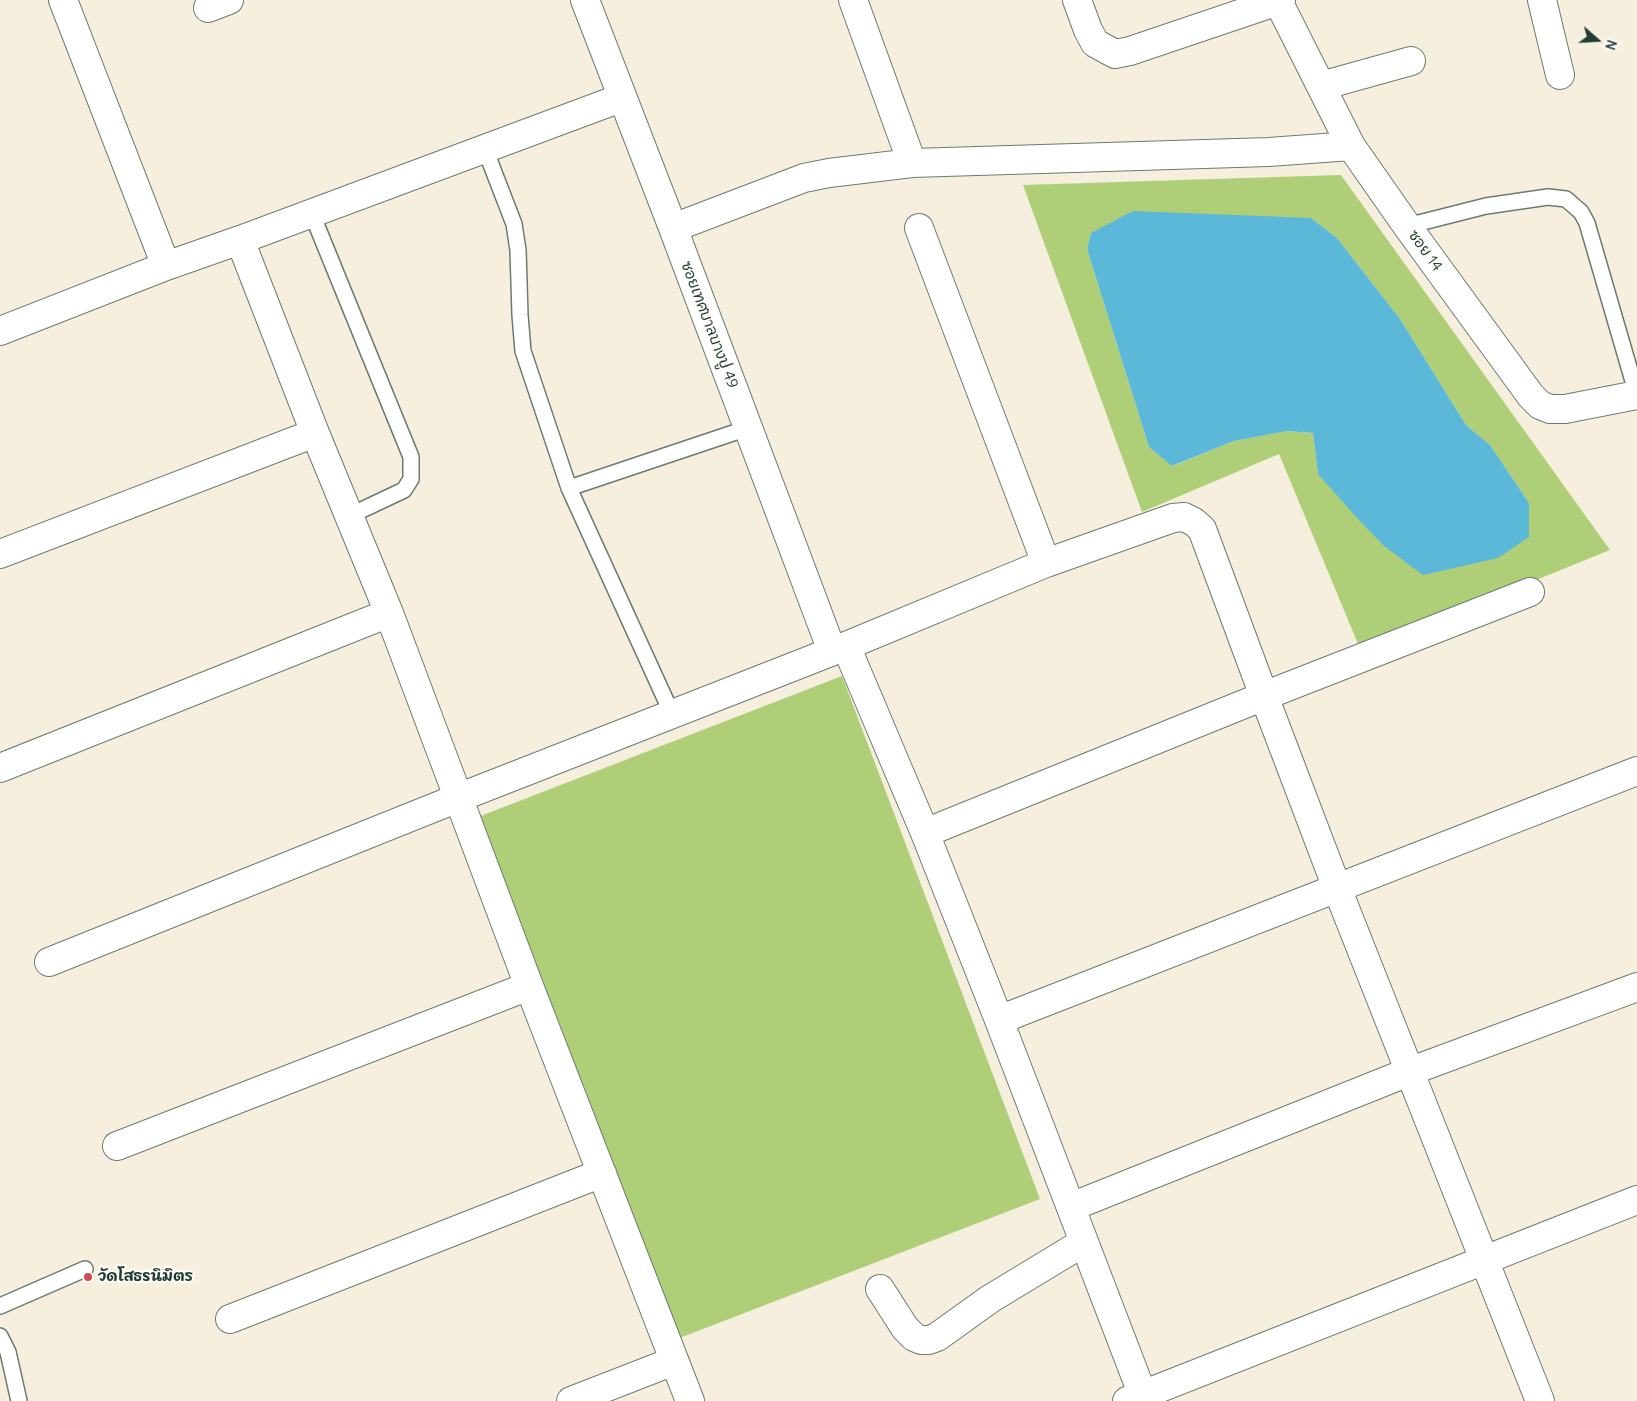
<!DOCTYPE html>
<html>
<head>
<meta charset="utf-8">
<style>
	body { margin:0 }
	#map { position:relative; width:1637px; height:1401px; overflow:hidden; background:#f7efde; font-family:Delius,sans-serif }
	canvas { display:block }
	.north { position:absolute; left:1572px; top:15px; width:50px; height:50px; -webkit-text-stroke:4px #fdfcf7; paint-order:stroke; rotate:109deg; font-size:14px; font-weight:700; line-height:20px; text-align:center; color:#1f3d34 }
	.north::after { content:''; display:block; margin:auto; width:18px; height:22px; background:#1f3d34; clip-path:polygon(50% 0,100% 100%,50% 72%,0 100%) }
</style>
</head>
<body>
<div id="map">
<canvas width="1637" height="1401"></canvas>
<div class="north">N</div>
</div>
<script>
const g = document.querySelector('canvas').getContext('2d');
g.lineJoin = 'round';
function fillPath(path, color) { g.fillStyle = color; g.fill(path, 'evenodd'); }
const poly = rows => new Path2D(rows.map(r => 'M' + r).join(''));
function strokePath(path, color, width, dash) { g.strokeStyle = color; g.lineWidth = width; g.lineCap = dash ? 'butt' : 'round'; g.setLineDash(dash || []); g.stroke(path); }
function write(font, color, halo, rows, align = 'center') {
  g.font = font + ' Delius,"Playpen Sans Thai",sans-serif'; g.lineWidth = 4.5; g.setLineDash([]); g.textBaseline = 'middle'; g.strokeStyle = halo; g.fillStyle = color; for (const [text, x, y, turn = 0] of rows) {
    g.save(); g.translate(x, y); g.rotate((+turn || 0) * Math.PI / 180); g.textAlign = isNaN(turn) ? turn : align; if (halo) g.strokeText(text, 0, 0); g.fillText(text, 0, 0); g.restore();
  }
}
fillPath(poly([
	[1341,175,1610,550,1361,651,1279,454,1142,512,1023,185],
	[1311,218,1337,238,1400,319,1466,425,1490,445,1529,503,1318,474,1313,433,1287,431,1234,441,1173,466,1149,447,1087,249,1091,233],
	[842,676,1040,1199,677,1339,478,817]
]), '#aecf77');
fillPath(poly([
	[1133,211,1311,218,1337,238,1400,319,1466,425,1490,445,1529,503,1529,537,1498,558,1423,575,1384,546,1358,519,1318,474,1313,433,1287,431,1234,441,1172,466,1149,447,1087,249,1091,233]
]), '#5bb8d9');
const lane = poly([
	[485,149,514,224,518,250,520,315,523,351,569,488,672,714],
	[312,214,411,457,411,479,404,490,349,516],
	[1407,226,1486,206,1548,197,1566,199,1581,212,1587,223,1637,395],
	[569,488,748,428],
	[0,1306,85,1269],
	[0,1336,8,1352,19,1401]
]);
const street = poly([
	[63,0,166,266],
	[585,0,673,228,832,651],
	[853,0,912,163],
	[1077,0,1088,30,1095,43,1115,54,1130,51,1281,0],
	[1542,0,1560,75],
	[1278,1,1351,146,1407,226,1531,396,1540,405,1550,409,1565,409,1637,395],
	[208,8,229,0],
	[1321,86,1411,61],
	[621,98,240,240,315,433,389,613,529,986,690,1401],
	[673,228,804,178,829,173,912,163,1269,152,1351,146],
	[919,228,1046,563],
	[0,331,166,266,240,240],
	[0,554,315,433],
	[846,646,925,833,999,1020,1145,1401],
	[0,768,389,613],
	[925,833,1264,696,1530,592],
	[49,962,458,798,846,646,1046,563,1173,518,1184,517,1194,522,1202,529,1264,696,1337,888,1540,1401],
	[999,1020,1637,771],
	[117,1146,529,986],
	[1071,1207,1411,1071,1637,987],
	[880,1289,905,1328,914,1337,921,1340,929,1340,937,1337,990,1299,1084,1242],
	[230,1319,602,1173],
	[571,1401,674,1361],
	[1127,1401,1637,1200]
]);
strokePath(lane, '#6b7b70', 18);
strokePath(street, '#6b7b70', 30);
strokePath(lane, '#fff', 15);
strokePath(street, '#fff', 28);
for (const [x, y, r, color] of [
	[88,1277,5,"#d1495b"]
]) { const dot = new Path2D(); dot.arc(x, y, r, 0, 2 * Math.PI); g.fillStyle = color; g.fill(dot); strokePath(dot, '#fdfcf7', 2); }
write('15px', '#1f3d34', '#fdfcf7', [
	["ซอย 14",1425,251,54],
	["ซอยเทศบาลบางปู 49",709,325,69]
]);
write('bold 15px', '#1f3d34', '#fdfcf7', [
	["วัดโสธรนิมิตร",98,1277]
], 'left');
</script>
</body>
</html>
